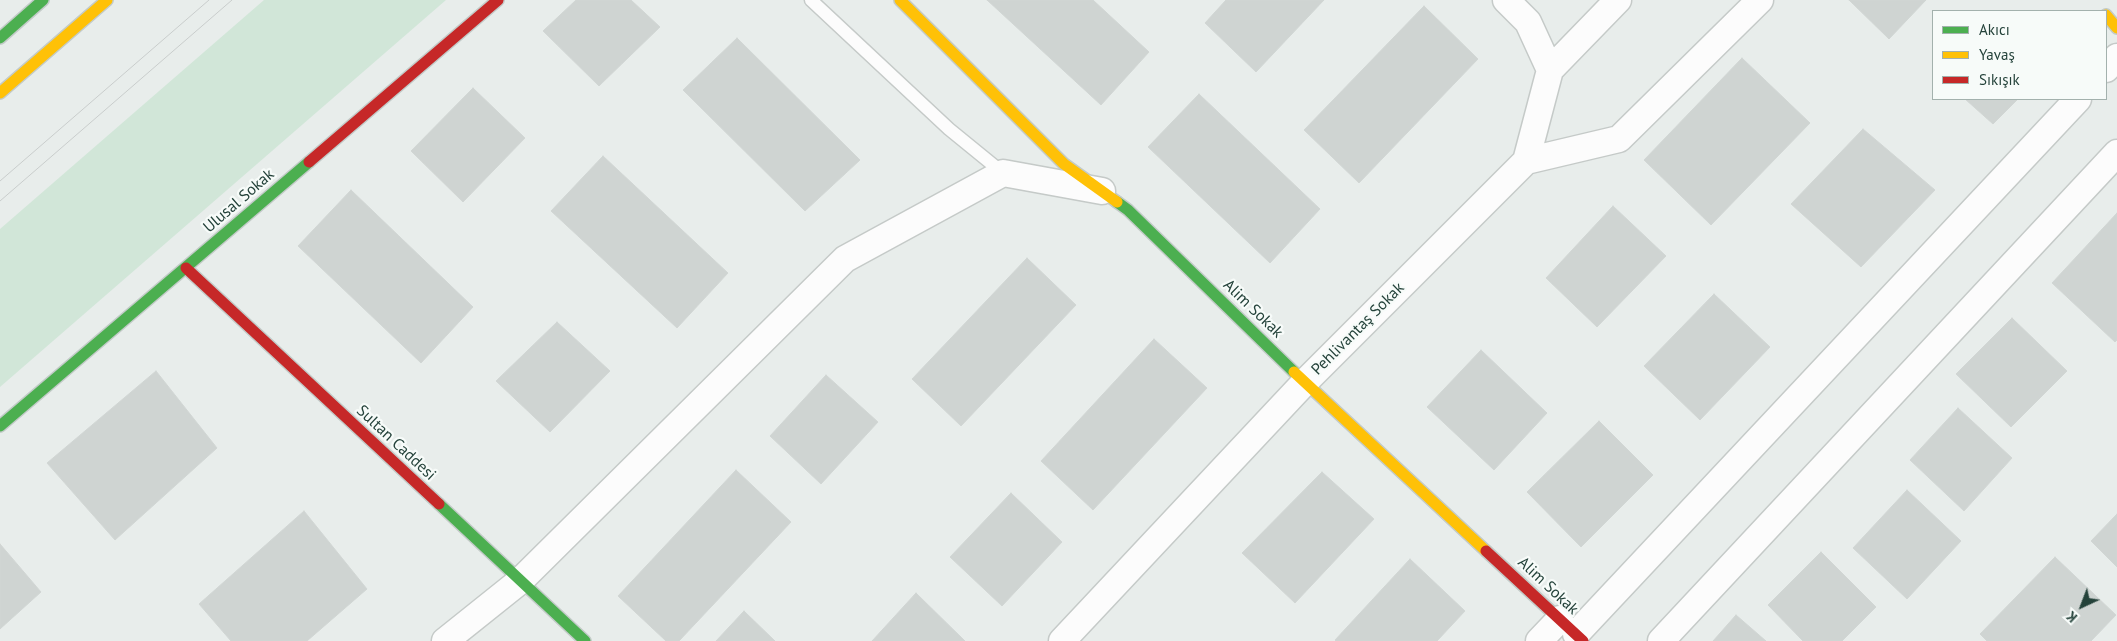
<!DOCTYPE html>
<html>
<head>
<meta charset="utf-8">
<style>
	body { margin:0 }
	#map { position:relative; width:2117px; height:641px; overflow:hidden; background:#e8edeb; font-family:"PT Sans",sans-serif }
	canvas { display:block }
	.legend { position:absolute; left:1932px; top:10px; width:175px; height:90px; box-sizing:border-box; background:#f7fbf9; border:1px solid #a3b1ad; margin:0; padding:6px 9px; list-style:none; font-size:15px; color:#24423a }
	.legend li { display:flex; align-items:center; gap:10px; height:25px }
	.legend b { width:25px; border:1px solid #a3b1ad }
	.north { position:absolute; left:2057px; top:581px; width:50px; height:50px; -webkit-text-stroke:4px #f7fbf9; paint-order:stroke; rotate:223deg; font-size:14px; font-weight:700; line-height:20px; text-align:center; color:#24423a }
	.north::after { content:''; display:block; margin:auto; width:18px; height:22px; background:#24423a; clip-path:polygon(50% 0,100% 100%,50% 72%,0 100%) }
</style>
</head>
<body>
<div id="map">
<canvas width="2117" height="641"></canvas>
<ul class="legend">
<li><b style="height:6px;background:#4caf50"></b>Akıcı</li>
<li><b style="height:6px;background:#ffc107"></b>Yavaş</li>
<li><b style="height:6px;background:#c62828"></b>Sıkışık</li>
</ul>
<div class="north">K</div>
</div>
<script>
const g = document.querySelector('canvas').getContext('2d');
g.lineJoin = 'round';
function fillPath(path, color) { g.fillStyle = color; g.fill(path, 'evenodd'); }
const poly = rows => new Path2D(rows.map(r => 'M' + r).join(''));
function strokePath(path, color, width, dash) { g.strokeStyle = color; g.lineWidth = width; g.lineCap = dash ? 'butt' : 'round'; g.setLineDash(dash || []); g.stroke(path); }
function write(font, color, halo, rows, align = 'center') {
  g.font = font + ' "PT Sans",sans-serif'; g.lineWidth = 4.5; g.setLineDash([]); g.textBaseline = 'middle'; g.strokeStyle = halo; g.fillStyle = color; for (const [text, x, y, turn = 0] of rows) {
    g.save(); g.translate(x, y); g.rotate((+turn || 0) * Math.PI / 180); g.textAlign = isNaN(turn) ? turn : align; if (halo) g.strokeText(text, 0, 0); g.fillText(text, 0, 0); g.restore();
  }
}
fillPath(poly([
	[264,0,446,0,0,387,0,229]
]), '#d1e6d8');
const building = poly([
	[576,0,631,0,660,27,599,86,543,31,576,0],
	[987,0,1093,0,1149,52,1101,105,987,0],
	[1226,0,1324,0,1256,72,1205,23,1226,0],
	[1849,0,1926,0,1889,39,1849,0],
	[1424,6,1478,59,1359,183,1304,130,1424,6],
	[737,38,860,160,805,211,683,90,737,38],
	[1742,58,1810,123,1711,225,1644,160,1742,58],
	[473,88,525,138,463,202,411,151,473,88],
	[1199,94,1320,209,1270,263,1148,147,1199,94],
	[1965,99,2018,99,1993,124,1965,99],
	[1863,129,1935,190,1861,267,1791,204,1863,129],
	[603,156,728,273,677,328,551,211,603,156],
	[351,190,473,307,421,363,298,246,351,190],
	[1613,206,1666,256,1597,327,1546,278,1613,206],
	[2117,213,2117,340,2115,342,2052,283,2117,213],
	[1027,258,1076,305,961,426,912,379,1027,258],
	[1714,294,1770,347,1700,420,1644,366,1714,294],
	[2012,318,2067,371,2011,427,1956,374,2012,318],
	[557,322,610,371,550,432,496,381,557,322],
	[1154,339,1207,388,1093,510,1041,461,1154,339],
	[1481,350,1547,413,1494,470,1427,407,1481,350],
	[156,371,217,448,115,540,47,463,156,371],
	[826,375,878,422,821,484,770,436,826,375],
	[1958,408,2012,458,1964,511,1910,460,1958,408],
	[1599,421,1653,475,1581,547,1527,492,1599,421],
	[736,470,791,522,679,641,666,641,618,596,736,470],
	[1322,472,1374,519,1295,603,1242,553,1322,472],
	[1907,490,1961,541,1907,599,1853,548,1907,490],
	[1011,493,1062,542,1002,606,950,557,1011,493],
	[304,511,367,589,307,641,231,641,199,604,304,511],
	[2117,514,2117,567,2091,541,2117,514],
	[0,544,41,592,0,629,0,544],
	[1821,552,1876,607,1842,641,1803,641,1768,605,1821,552],
	[2055,557,2116,615,2091,641,1987,641,1980,634,2055,557],
	[1410,559,1465,611,1437,641,1336,641,1335,640,1410,559],
	[916,593,965,641,872,641,916,593],
	[744,611,775,641,716,641,744,611],
	[1736,615,1766,641,1713,641,1736,615]
]);
fillPath(building, '#cfd4d2');
strokePath(building, '#d1d6d4', 1);
const lane = poly([
	[811,0,949,129,1003,173]
]);
const street = poly([
	[1506,0,1528,22,1550,70],
	[2106,69,2117,57],
	[1526,161,1619,139,1760,0],
	[1576,634,2078,99],
	[445,641,520,581,845,259,1003,173,1102,191],
	[1062,641,1305,382,1526,161,1550,70,1618,0],
	[1539,641,1560,619],
	[1661,641,2117,153]
]);
const fast = poly([
	[0,38,43,0],
	[1117,202,1128,210,1294,372],
	[0,426,309,162],
	[439,504,585,641]
]);
const slow = poly([
	[900,0,1064,164,1117,202],
	[2106,15,2117,28],
	[0,93,107,0],
	[1294,372,1486,551]
]);
const jam = poly([
	[309,162,498,0],
	[186,268,439,504],
	[1486,551,1583,641]
]);
strokePath(lane, '#c5cac8', 15);
strokePath(street, '#c5cac8', 29);
strokePath(fast, '#c3cbc8', 14);
strokePath(slow, '#c3cbc8', 14);
strokePath(jam, '#c3cbc8', 14);
strokePath(lane, '#fcfcfc', 12);
strokePath(street, '#fcfcfc', 26);
strokePath(fast, '#4caf50', 11);
strokePath(slow, '#ffc107', 11);
strokePath(jam, '#c62828', 11);
strokePath(poly([
	[0,181,209,0],
	[0,201,232,0]
]), '#c9cdcc', 1);
write('16px', '#24423a', '#f7fbf9', [
	["Ulusal Sokak",239,201,-41],
	["Alim Sokak",1253,309,44],
	["Pehlivantaş Sokak",1358,329,-45],
	["Sultan Caddesi",396,443,43],
	["Alim Sokak",1548,586,43]
]);
</script>
</body>
</html>
